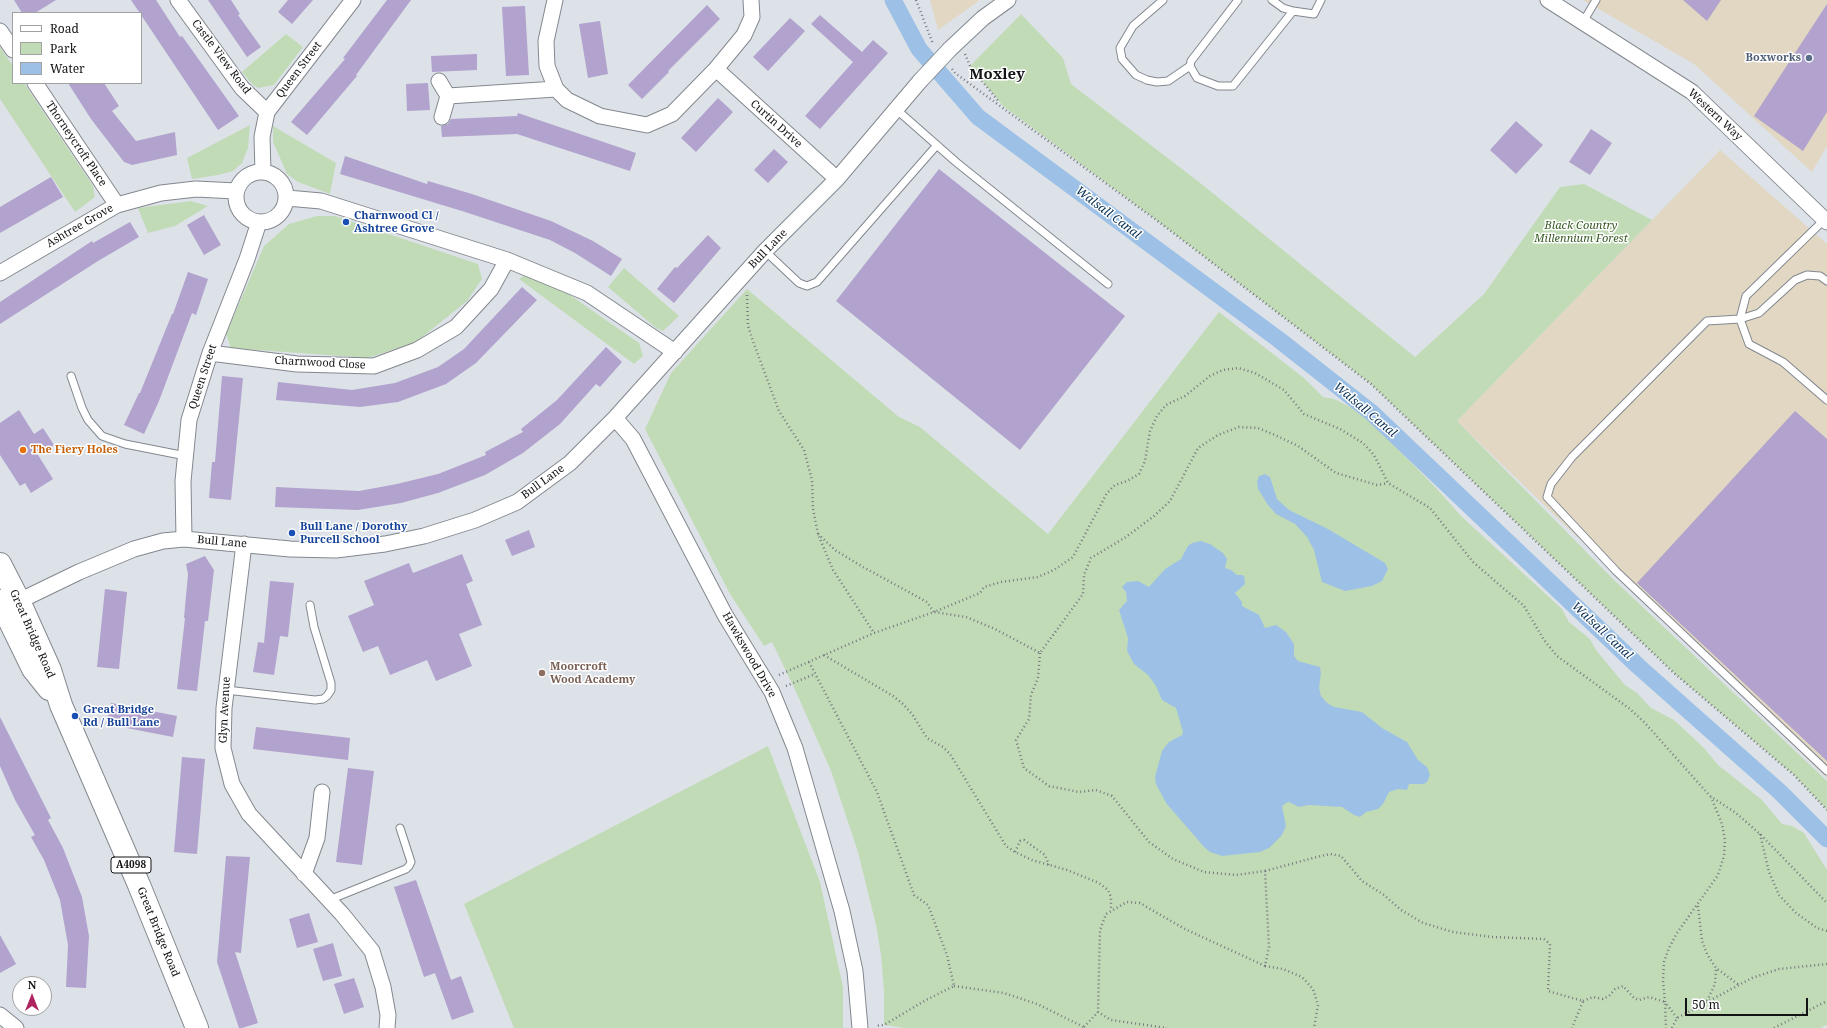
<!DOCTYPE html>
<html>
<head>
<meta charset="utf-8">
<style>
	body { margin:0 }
	#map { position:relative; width:1827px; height:1028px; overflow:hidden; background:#dde2e9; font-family:"Noto Serif",serif }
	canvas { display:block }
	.legend { position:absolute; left:12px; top:12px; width:130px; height:72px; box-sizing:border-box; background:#fff; border:1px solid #a0a1a1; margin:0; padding:5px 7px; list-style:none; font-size:12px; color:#111315 }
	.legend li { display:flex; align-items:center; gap:8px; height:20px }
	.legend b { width:20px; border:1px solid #a0a1a1 }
	.north { position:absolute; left:12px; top:976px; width:40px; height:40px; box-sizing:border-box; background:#fff; border:1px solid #a0a1a1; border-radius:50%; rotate:0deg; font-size:11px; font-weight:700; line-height:16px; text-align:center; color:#111315 }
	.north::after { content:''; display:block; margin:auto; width:14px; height:18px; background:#af235e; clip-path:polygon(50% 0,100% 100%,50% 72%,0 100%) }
	.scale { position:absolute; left:1685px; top:998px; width:123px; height:18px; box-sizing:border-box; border:2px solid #111315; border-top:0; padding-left:5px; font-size:12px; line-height:14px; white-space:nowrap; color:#111315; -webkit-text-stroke:3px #fff; paint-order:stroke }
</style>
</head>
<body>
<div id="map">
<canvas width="1827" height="1028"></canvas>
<ul class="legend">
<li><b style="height:5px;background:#fff"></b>Road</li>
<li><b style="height:11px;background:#c2dbb7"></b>Park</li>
<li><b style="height:11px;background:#9dc1e6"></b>Water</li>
</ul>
<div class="north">N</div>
<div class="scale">50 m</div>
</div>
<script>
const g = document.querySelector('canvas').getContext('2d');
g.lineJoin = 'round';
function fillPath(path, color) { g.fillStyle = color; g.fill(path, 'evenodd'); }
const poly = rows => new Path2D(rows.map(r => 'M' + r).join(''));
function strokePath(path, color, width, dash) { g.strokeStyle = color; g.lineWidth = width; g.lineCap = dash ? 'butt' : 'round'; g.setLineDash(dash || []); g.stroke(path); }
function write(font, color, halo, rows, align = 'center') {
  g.font = font + ' "Noto Serif",serif'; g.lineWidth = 3; g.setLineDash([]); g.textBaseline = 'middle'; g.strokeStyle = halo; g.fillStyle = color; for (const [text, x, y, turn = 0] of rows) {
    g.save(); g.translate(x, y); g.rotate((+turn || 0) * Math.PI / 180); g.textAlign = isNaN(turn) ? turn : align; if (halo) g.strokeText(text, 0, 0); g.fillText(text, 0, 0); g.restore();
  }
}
fillPath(poly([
	[930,0,980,0,938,30],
	[1583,0,1827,0,1827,146,1812,172,1694,64],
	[1720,150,1827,244,1827,778,1457,421]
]), '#e1d7c2');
fillPath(poly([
	[1021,14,1063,58,1071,84,1199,182,1415,357,1484,294,1560,187,1584,184,1652,220,1457,421,1613,579,1827,781,1827,810,1794,775,1674,673,1371,384,1163,225,1003,106,970,66],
	[286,34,303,47,274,85,258,88,253,85,242,72],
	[0,47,13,66,13,83,24,83,93,186,95,197,75,212,0,99],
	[250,125,248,148,242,163,233,171,218,175,192,179,187,158],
	[273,126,336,163,330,194,298,182,287,174,273,142],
	[191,201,208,206,175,226,148,233,138,208],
	[317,216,335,216,478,264,482,279,467,301,416,342,368,358,231,348,226,334,264,246,289,224],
	[624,268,679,316,663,331,656,328,608,287],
	[525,275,570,295,639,343,643,356,634,364,519,279],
	[747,289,899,417,920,427,1048,534,1219,312,1304,378,1323,397,1334,399,1363,413,1437,489,1461,516,1562,609,1569,622,1590,639,1596,650,1625,685,1637,693,1651,708,1674,720,1704,748,1718,765,1761,799,1782,824,1792,826,1804,833,1827,870,1827,1025,1820,1028,904,1028,884,1025,884,992,881,955,876,925,858,852,831,771,797,694,772,642,764,646,730,594,645,429,671,373],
	[768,746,820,882,843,987,843,1028,514,1028,464,904]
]), '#c2dbb7');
fillPath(poly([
	[1265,474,1270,477,1277,499,1289,510,1328,529,1385,563,1388,569,1382,581,1372,586,1345,591,1322,582,1314,550,1307,537,1295,524,1276,514,1268,505,1258,489,1257,482,1259,476],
	[1201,541,1210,544,1223,553,1227,559,1225,568,1231,570,1237,575,1242,575,1244,576,1245,584,1235,593,1242,602,1242,606,1259,615,1265,628,1276,625,1286,632,1294,644,1294,656,1298,661,1320,667,1321,673,1319,688,1321,696,1327,703,1334,707,1362,712,1382,728,1407,742,1418,760,1427,767,1430,775,1427,782,1424,784,1409,784,1407,790,1398,789,1389,792,1383,804,1378,809,1366,812,1360,817,1354,815,1342,807,1309,805,1299,807,1289,802,1286,803,1282,806,1286,826,1282,835,1269,848,1260,852,1222,856,1210,852,1204,847,1166,803,1156,784,1155,777,1162,751,1169,742,1182,735,1183,732,1176,708,1162,700,1156,686,1148,675,1134,664,1127,651,1128,638,1119,610,1127,601,1126,592,1122,587,1127,582,1138,581,1149,587,1165,569,1181,559,1188,546,1192,543]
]), '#9dc1e6');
strokePath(poly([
	[893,0,919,49,978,117,1278,339,1372,413,1638,666,1780,792,1827,839]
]), '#9dc1e6', 17);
fillPath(poly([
	[14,0,56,0,35,13,22,13],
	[131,0,156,0,180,37,182,36,239,116,218,130],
	[208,0,231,0,240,14,238,15,261,47,247,57],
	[288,0,313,0,292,24,278,12],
	[387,0,411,0,356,75,357,76,307,135,291,122,345,59,343,58],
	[1683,0,1721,0,1707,21],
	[1827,4,1827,112,1803,151,1754,116],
	[707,5,720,19,668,71,669,72,642,99,628,85],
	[525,6,529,75,506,76,502,7],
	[820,15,862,52,873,40,888,53,820,129,805,116,853,62,811,24],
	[790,18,805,31,768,71,753,57],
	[600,21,608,74,588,78,579,24],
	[477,54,477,70,432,72,431,56],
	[68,83,104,83,119,106,112,111,136,141,175,132,177,155,132,165,124,162,91,119],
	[428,83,430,110,407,111,406,84],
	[718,98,733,112,696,152,681,138],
	[518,113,636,153,630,171,517,134,442,137,441,126,448,124,451,119,517,116],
	[1516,121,1543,145,1516,174,1490,150],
	[1591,129,1612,143,1590,175,1569,162],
	[774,149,788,162,768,183,754,170],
	[345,156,427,184,428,181,472,194,551,221,593,241,622,259,611,276,575,253,550,240,462,211,340,174],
	[939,169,1125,316,1020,450,836,301],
	[51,177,63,197,0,233,0,207],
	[204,215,221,245,204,255,187,225],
	[130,222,139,237,98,261,0,324,0,302,92,241,93,243],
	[708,235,721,248,674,303,657,289,675,267,677,268],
	[188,272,208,279,196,315,192,313,159,401,144,434,124,425,139,393,140,393,172,314,173,314],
	[522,287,537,300,476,363,446,384,398,402,360,407,276,400,278,382,352,390,395,383,438,367,464,349],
	[606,347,622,362,600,387,596,384,560,424,523,453,485,475,438,493,401,503,358,510,275,507,276,487,359,491,397,484,438,474,486,455,485,452,523,432,521,429,557,400],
	[222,376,243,378,231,500,209,498,212,462,215,462],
	[19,410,34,434,43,428,54,445,38,455,53,479,31,493,25,483,20,486,0,455,0,423],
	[1795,411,1827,439,1827,761,1637,583],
	[529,530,535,547,512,556,505,540],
	[462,554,473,581,466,584,482,625,459,634,472,666,436,681,427,660,390,675,378,646,363,652,348,616,374,605,364,581,409,563,413,573],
	[205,556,214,570,208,621,205,621,197,691,177,689,185,618,184,618,188,574,186,564],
	[270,581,294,583,288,637,280,636,274,675,253,672,258,642,264,643],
	[105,589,127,592,119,669,97,667],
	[111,703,177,716,173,737,106,724],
	[0,717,51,818,48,820,63,848,82,897,89,936,86,988,66,987,68,945,60,900,44,860,31,837,35,835,15,800,0,766],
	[256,727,350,738,348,760,253,749],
	[182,757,205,759,197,854,174,852],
	[348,768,374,771,362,865,336,862],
	[226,856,250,857,241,953,235,952,258,1023,242,1028,239,1028,217,962],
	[416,880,451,980,461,976,474,1012,452,1020,435,973,424,977,394,887],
	[309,913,318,942,297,948,289,919],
	[0,935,16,964,0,973],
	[333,943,342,976,323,981,313,949],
	[354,978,364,1007,344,1014,334,984]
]), '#b1a2ce');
const service = poly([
	[1163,0,1133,26,1120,48,1122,59,1136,75,1147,80,1157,82,1168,81,1190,66,1191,61,1238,0],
	[1272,0,1283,8,1293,11],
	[1583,22,1596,0],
	[1190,66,1197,78,1218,86,1233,86,1293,11,1314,14,1321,0],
	[897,110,956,162,1108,284],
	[1825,219,1746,296,1740,319,1749,344,1783,362,1827,400],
	[765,251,799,283,807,286,817,282,937,145],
	[1827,281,1820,276,1807,275,1795,280,1759,313,1740,319,1707,321,1572,457,1551,484,1547,497,1616,571,1827,771],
	[71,376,82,408,88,420,102,436,125,444,186,456],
	[226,690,315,700,323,699,327,696,331,690,331,683,314,627,310,605],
	[329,900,406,869,409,866,411,862,400,828]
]);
const minor = poly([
	[178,0,242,88,267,112],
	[555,0,546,41,547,66,556,89,567,100,600,116,647,125,672,114,716,69,744,35,752,17,751,0],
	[1548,0,1692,92,1827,222],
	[0,31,13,50],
	[950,49,983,18,1008,0],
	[716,69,837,179],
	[439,81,448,96,442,117],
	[35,83,117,205],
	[448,96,556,89],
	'236 197a25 25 0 1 1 50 0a25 25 0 1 1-50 0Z',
	[263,172,262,137,267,112,353,0],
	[287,198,321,201,507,260,587,293,675,352],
	[0,273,117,205,161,193,196,189,236,191],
	[210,353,297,364,374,366,417,350,456,327,491,289,507,260],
	[615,418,633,439,725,615,772,692,795,748,842,911,855,971,860,1028],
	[184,539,183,481,189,420,210,353,247,259,259,222],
	[244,544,224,708,223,748,232,784,249,814,342,914,372,951,383,987,388,1015,387,1028],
	[13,608,19,601,79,572,134,549,163,541,184,539,290,549,336,550,385,544,424,536,475,520,517,502,570,463,615,418,765,251,837,179,920,81],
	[304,874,317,838,322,792],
	[0,1015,16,1028]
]);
const primary = poly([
	[0,564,19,601,50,670,61,705,139,885,197,1028],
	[0,601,33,669,49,689]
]);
strokePath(service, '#83888f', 9);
strokePath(minor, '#83888f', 17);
strokePath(primary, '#83888f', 24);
strokePath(poly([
	[916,0,933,44],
	[965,54,970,66,999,102],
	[952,69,955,73,1163,225,1371,384,1674,673,1794,775,1827,810],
	[747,295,748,326,753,341,779,411,804,450,812,480,813,509,818,534,833,570,874,633],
	[818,534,835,550,863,567,927,602,934,612,980,593,984,587,1001,582,1038,577,1054,570,1073,557,1107,493,1115,485,1127,481,1139,474,1145,461,1150,431,1157,416,1166,405,1185,396,1210,376,1223,370,1238,368,1255,373,1284,390,1304,414,1340,429,1363,443,1374,455,1388,483,1430,508,1473,562,1524,606,1544,640,1557,656,1630,709,1645,723,1710,796,1736,813,1760,834,1827,903],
	[1040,653,1038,678,1031,695,1029,719,1016,740,1024,768,1049,786,1079,792,1096,790,1112,796,1149,842,1173,859,1204,872,1236,875,1265,871,1269,947,1265,966,1185,929,1140,903,1127,902,1106,914,1100,930,1098,1012,1111,1020,1167,1028],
	[824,655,893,696,903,704,912,714,927,738,943,747,950,754,1006,846,1015,852,1032,860,1067,870,1099,883,1108,890,1111,897,1111,910],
	[809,662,877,792,914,895,928,905,947,955,954,986,926,1000,884,1025,875,1026],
	[779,675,874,633,934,612,966,617,995,629,1040,653,1083,594,1084,575,1091,558,1126,537,1154,516,1170,501,1198,448,1218,435,1239,427,1258,428,1275,435,1298,446,1336,473,1377,485,1388,483],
	[786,686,815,674],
	[1760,834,1769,872,1779,895,1796,913,1817,928,1827,931],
	[1015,852,1020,841,1024,840,1045,855,1049,865],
	[1265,871,1313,858,1330,854,1341,856,1362,881,1384,895,1401,910,1423,923,1453,932,1493,937,1544,939,1550,944,1548,991,1583,1001,1572,1028],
	[1698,906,1702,941,1707,954,1716,968,1739,985],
	[1265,966,1283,969,1302,977,1313,989,1318,1005,1314,1028],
	[954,986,1004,993,1037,1004,1086,1028],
	[1583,1001,1593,997,1603,999,1609,996,1615,989,1623,986,1634,998,1639,1000,1649,997,1665,1002,1666,1028],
	[1707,1001,1715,984,1716,969],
	[1677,1018,1665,1002,1663,981,1664,962,1669,948,1677,933,1718,875,1724,856,1725,840,1722,824,1711,797],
	[1084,1027,1098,1012],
	[1672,1028,1677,1018,1752,978,1779,969,1827,964],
	[1774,1028,1827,1001]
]), '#76797e', 2.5, [1, 3]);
strokePath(service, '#fff', 7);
strokePath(minor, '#fff', 15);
strokePath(primary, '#fff', 22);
const minorBridge = poly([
	[920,81,950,49]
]);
strokePath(minorBridge, '#83888f', 17, []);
strokePath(minorBridge, '#fff', 15);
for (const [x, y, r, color] of [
	[1809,58,4,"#5c6f8a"],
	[346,222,4,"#1a4fb4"],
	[23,450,4,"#e8710a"],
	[292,533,4,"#1a4fb4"],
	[542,673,4,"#8d6e63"],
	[75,716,4,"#1a4fb4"]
]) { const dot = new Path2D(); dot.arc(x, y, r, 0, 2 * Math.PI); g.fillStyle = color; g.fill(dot); strokePath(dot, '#fff', 1.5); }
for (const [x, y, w] of [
	[131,865,40]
]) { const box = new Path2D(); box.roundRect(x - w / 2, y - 8, w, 16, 3); g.fillStyle = '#fff'; g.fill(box); strokePath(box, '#111315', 1); }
write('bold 10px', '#111315', null, [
	["A4098",131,865]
]);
write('11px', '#111315', '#fff', [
	["Castle View Road",221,57,53],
	["Queen Street",299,70,-53],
	["Western Way",1715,115,43],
	["Curtin Drive",776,124,42],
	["Thorneycroft Place",76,144,56],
	["Ashtree Grove",80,226,-30],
	["Bull Lane",768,249,-46],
	["Charnwood Close",320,363,3],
	["Queen Street",203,377,-72],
	["Bull Lane",543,482,-36],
	["Bull Lane",222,542,5],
	["Great Bridge Road",32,634,66],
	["Hawkswood Drive",749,655,60],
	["Glyn Avenue",225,710,-87],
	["Great Bridge Road",158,932,68]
]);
write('bold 11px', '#4e5e75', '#fff', [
	["Boxworks",1801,58]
], 'right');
write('bold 11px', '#164399', '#fff', [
	["Charnwood Cl /",354,216],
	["Ashtree Grove",354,229],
	["Bull Lane / Dorothy",300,527],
	["Purcell School",300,540],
	["Great Bridge",83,710],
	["Rd / Bull Lane",83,723]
], 'left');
write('italic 11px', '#355a22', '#fff', [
	["Black Country",1581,226],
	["Millennium Forest",1581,239]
]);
write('bold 11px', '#c56008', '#fff', [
	["The Fiery Holes",31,450]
], 'left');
write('bold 11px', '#785e54', '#fff', [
	["Moorcroft",550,667],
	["Wood Academy",550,680]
], 'left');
write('italic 12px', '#073053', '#fff', [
	["Walsall Canal",1108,213,37],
	["Walsall Canal",1365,410,40],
	["Walsall Canal",1602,631,43]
]);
write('bold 15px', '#111315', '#fff', [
	["Moxley",997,75]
]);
</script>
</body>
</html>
